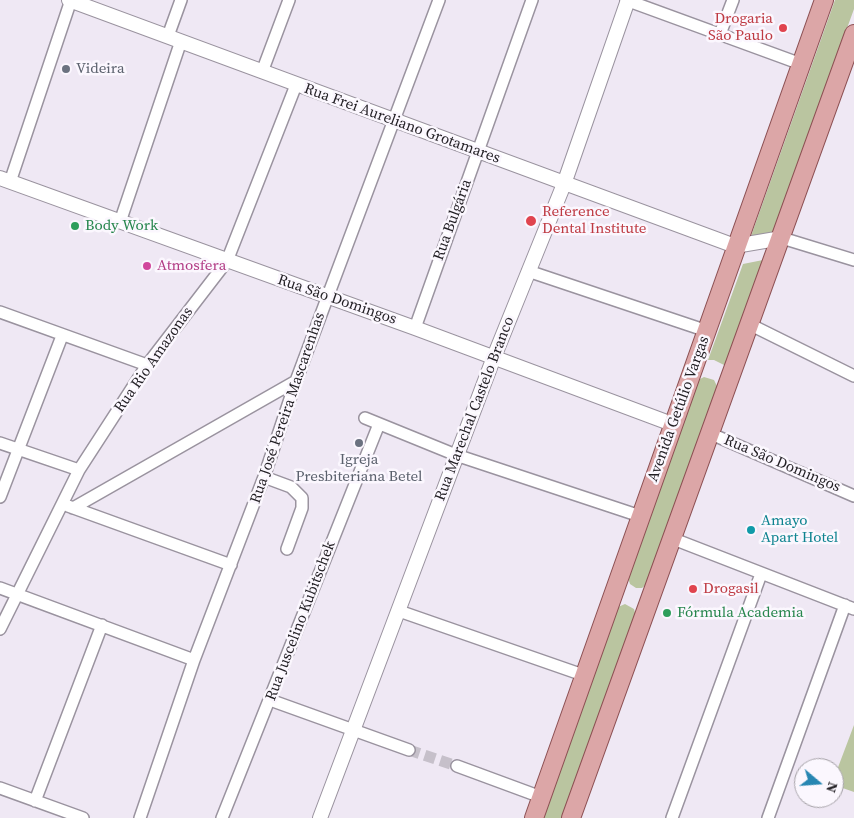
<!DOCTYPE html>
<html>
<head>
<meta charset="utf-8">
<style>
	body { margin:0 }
	#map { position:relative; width:854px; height:818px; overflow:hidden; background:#efe8f4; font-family:"Source Serif 4",serif }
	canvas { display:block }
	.north { position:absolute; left:794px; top:758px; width:50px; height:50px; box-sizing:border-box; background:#fbf7fe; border:1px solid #a4a0a6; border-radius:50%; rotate:108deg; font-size:14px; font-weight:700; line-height:20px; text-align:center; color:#211e23 }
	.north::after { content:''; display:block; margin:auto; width:18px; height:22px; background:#2786b2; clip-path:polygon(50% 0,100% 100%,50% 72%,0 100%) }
</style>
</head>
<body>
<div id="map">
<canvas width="854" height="818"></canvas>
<div class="north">N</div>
</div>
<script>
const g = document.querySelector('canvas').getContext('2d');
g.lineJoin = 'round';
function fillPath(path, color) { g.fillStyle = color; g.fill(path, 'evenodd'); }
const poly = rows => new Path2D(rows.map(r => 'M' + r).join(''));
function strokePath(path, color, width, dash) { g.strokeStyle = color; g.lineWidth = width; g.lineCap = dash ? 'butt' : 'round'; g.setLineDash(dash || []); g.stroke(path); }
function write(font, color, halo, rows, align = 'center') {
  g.font = font + ' "Source Serif 4",serif'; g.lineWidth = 5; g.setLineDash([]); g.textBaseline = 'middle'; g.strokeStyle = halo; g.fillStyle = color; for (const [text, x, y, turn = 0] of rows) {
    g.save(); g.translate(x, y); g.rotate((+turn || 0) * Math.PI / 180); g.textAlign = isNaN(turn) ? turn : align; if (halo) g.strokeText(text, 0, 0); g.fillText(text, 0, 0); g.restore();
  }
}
fillPath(poly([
	[835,0,854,0,854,9,772,235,750,239],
	[763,260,726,366,714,360,708,360,743,264],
	[704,377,714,380,717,386,647,584,642,588,636,588,630,584,628,578,698,380],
	[625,604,634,609,636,616,564,818,542,818,618,607],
	[854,725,854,792,834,785,834,778]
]), '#bac5a0');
strokePath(poly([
	[409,750,457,766]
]), '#c6c0ca', 11, [11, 5.5]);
const minor = poly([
	[626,0,801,64],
	[720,34,733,0],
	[168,36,181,0],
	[262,72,289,0],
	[10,182,71,0],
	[120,222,181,41],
	[782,238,854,260],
	[528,271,707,331],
	[0,312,147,365],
	[749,324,854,376],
	[415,328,532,0],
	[365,418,456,455,640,516],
	[709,433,854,496],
	[0,443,79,470],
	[264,477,291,487,302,498,302,508,287,549],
	[0,497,62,336],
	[68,506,231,565],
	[73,508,296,381],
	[671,538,854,609],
	[0,588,194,660],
	[399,611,583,675],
	[0,629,79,470,147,365,227,261,296,85],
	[270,700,409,750],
	[457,766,541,797],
	[0,788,83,818],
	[35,801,102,625],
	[140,818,194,660,264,477,296,381,439,0],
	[222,818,379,424],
	[672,818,761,574],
	[768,818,845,605]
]);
const tertiary = poly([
	[69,0,735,246,782,238],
	[0,178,415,328,672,424],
	[320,818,494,357,564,184,628,0]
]);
const primary = poly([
	[534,818,824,0],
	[571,818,854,34]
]);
strokePath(minor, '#9a939f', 14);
strokePath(tertiary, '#9a939f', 16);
strokePath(primary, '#8c5053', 20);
strokePath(minor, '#fff', 11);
strokePath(tertiary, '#fff', 14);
strokePath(primary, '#dca6a7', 18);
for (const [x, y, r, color] of [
	[783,28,5,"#e0444e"],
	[66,69,5,"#6b7280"],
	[531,221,6,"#e0444e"],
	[75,226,5,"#2e9e5b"],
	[147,266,5,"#d1479c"],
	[359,443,5,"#6b7280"],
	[751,530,5,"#0f9aa8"],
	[693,589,5,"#e0444e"],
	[667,613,5,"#2e9e5b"]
]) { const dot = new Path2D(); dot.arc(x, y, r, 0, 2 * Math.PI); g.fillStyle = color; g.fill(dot); strokePath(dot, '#fbf7fe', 2); }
write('15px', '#be3a42', '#fbf7fe', [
	["Drogaria",773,19,"right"],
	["São Paulo",773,36,"right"],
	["Reference",542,212],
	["Dental Institute",542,229],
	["Drogasil",703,589]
], 'left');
write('15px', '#5b616d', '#fbf7fe', [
	["Videira",76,69],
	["Igreja",359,460,"center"],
	["Presbiteriana Betel",359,477,"center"]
], 'left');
write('15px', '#211e23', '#fbf7fe', [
	["Rua Frei Aureliano Grotamares",402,124,20],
	["Rua Bulgária",453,220,-70],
	["Rua São Domingos",337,300,19],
	["Rua Rio Amazonas",154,360,-55],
	["Rua José Pereira Mascarenhas",288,408,-71],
	["Rua Marechal Castelo Branco",475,409,-69],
	["Avenida Getúlio Vargas",679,409,-70],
	["Rua São Domingos",782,464,23],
	["Rua Juscelino Kubitschek",301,621,-69]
]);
write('15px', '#27864d', '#fbf7fe', [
	["Body Work",85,226],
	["Fórmula Academia",677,613]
], 'left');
write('15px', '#b23c85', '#fbf7fe', [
	["Atmosfera",157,266]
], 'left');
write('15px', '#0d838f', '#fbf7fe', [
	["Amayo",761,521],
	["Apart Hotel",761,538]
], 'left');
</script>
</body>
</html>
